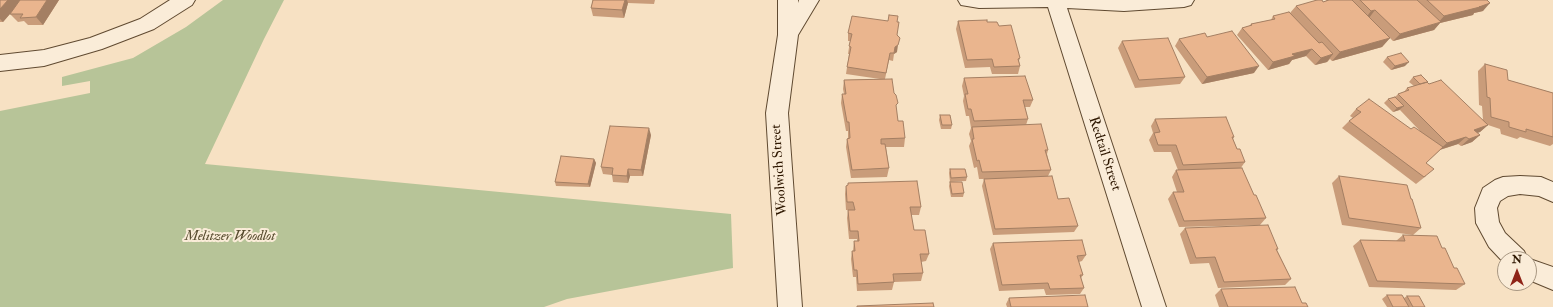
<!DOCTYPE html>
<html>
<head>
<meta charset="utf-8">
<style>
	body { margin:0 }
	#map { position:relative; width:1553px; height:307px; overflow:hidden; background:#f7e1c3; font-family:"IM FELL Double Pica",serif }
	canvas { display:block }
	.north { position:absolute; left:1497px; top:251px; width:40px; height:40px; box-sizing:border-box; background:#faecd8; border:1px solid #a89782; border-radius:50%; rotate:0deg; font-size:11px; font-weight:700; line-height:16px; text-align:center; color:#2e1700 }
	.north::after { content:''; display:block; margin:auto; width:14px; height:18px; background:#8f2418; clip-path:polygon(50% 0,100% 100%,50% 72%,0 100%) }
</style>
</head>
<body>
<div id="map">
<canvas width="1553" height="307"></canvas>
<div class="north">N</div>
</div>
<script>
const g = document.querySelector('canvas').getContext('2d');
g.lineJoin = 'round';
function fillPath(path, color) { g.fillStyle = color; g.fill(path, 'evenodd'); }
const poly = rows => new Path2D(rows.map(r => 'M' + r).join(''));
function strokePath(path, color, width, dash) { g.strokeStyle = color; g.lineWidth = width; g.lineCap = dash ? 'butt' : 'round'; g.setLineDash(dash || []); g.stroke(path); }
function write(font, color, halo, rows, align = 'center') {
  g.font = font + ' "IM FELL Double Pica",serif'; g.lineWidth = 4; g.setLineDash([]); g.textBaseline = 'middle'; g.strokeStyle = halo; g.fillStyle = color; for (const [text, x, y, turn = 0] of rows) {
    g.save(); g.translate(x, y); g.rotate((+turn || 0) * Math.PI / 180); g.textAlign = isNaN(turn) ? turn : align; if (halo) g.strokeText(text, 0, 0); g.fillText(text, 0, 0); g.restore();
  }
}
fillPath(poly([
	[223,0,284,0,264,39,205,164,731,214,733,268,567,299,544,307,0,307,0,111,90,93,90,81,62,86,62,77,133,58,186,27]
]), '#b7c498');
const minor = poly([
	[170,0,195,0,192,5,154,29,102,49,44,66,0,71,0,55,44,50,90,38,140,19,170,0],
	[778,0,798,0,798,3,799,0,819,0,798,35,788,113,802,307,778,307,766,113,778,35,778,0],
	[958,0,1194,0,1191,5,1184,7,1124,11,1067,8,1166,307,1142,307,1048,7,979,8,961,5,958,0],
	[1520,176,1541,177,1553,182,1553,202,1539,196,1520,194,1508,196,1500,201,1497,208,1499,222,1505,233,1524,251,1527,258,1553,267,1553,290,1529,280,1529,259,1505,259,1505,264,1489,247,1476,223,1475,208,1483,188,1495,180,1503,177,1520,176]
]);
strokePath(minor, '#604a31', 2);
fillPath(minor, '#faecd8');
fillPath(poly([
	[0,0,59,0,43,25,28,25,24,21,18,22,10,14,3,22,0,22],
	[593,0,655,0,654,4,628,3,624,18,593,16,591,8],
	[1326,0,1487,0,1483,11,1474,13,1473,15,1440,23,1434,30,1393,41,1390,38,1382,47,1332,61,1330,59,1327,62,1315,65,1306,56,1292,60,1289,64,1268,70,1237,35,1242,28,1249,26,1251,24,1271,20,1273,16,1290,13,1296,6,1323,2,1326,1],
	[958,21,987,22,999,26,1020,58,1019,61,1020,66,1018,74,992,74,990,67,965,68,956,29],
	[897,22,897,52,894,54,893,61,889,60,885,79,896,110,898,121,905,138,904,147,886,147,889,168,887,177,851,178,846,147,847,139,848,138,848,131,846,131,841,103,842,94,844,94,843,89,844,80,880,79,846,74,849,54,848,54,850,41,848,41,848,33],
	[1207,37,1254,73,1202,84,1175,46,1179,39],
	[1122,41,1185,77,1180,84,1135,88,1118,48],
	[1387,57,1405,66,1391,70,1383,62],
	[1485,64,1508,80,1553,93,1553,144,1550,146,1520,137,1517,139,1501,134,1500,129,1488,125,1480,132,1477,133,1480,135,1472,142,1461,146,1458,144,1440,150,1426,163,1426,176,1416,184,1342,128,1349,121,1353,118,1350,116,1356,109,1411,129,1420,131,1400,110,1393,112,1384,103,1388,99,1395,97,1398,94,1404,92,1407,88,1414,86,1409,82,1413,77,1428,83,1483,120,1482,106,1479,105,1478,71],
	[964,78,1033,100,1030,107,1025,107,1028,119,1026,125,1048,150,1047,154,1051,170,1048,176,1058,199,1078,226,1074,232,993,235,982,186,984,179,979,179,977,167,974,168,969,146,971,141,969,134,971,128,969,116,966,116,963,101,964,96,962,86],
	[940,115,952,125,951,129,941,129,939,120],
	[1155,119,1234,137,1233,139,1237,149,1245,162,1240,169,1254,195,1266,218,1260,225,1179,227,1168,199,1173,192,1177,192,1172,177,1176,170,1178,170,1171,152,1154,152,1149,140,1153,133,1151,126],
	[651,135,643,176,630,176,628,183,613,182,612,175,603,174,601,167],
	[594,159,596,163,590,187,556,186,555,182],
	[950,169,967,177,966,181,950,182,949,173],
	[1339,176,1421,228,1413,235,1342,225,1332,183],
	[950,182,964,193,963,197,951,197,949,186],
	[848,183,921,207,919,215,911,215,914,230,929,254,926,261,921,262,923,273,921,281,894,282,892,290,857,291,856,277,853,277,851,259,852,251,853,251,854,241,857,241,857,239,849,239,847,218,848,210,852,210,846,210,845,194,846,186,848,185],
	[1185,228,1278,249,1277,250,1291,279,1285,285,1218,288,1209,263,1190,264,1180,234],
	[1403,235,1442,248,1454,268,1465,284,1456,290,1369,287,1353,246,1360,240,1396,241],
	[993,243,1086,255,1082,261,1079,262,1083,275,1081,278,1084,288,1080,294,1046,295,1044,289,999,291,990,249],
	[1221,289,1308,307,1219,307,1215,295],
	[1387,295,1404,298,1407,296,1425,307,1387,307,1382,299],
	[1009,298,1088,307,1007,307,1006,304]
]), '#c99c7a');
fillPath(poly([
	[8,0,22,0,3,22,0,19,0,9],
	[47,0,59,0,43,25,36,17],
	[625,0,627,0,628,3,624,18,622,10],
	[1490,3,1483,11,1474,13,1473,15,1440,23,1434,30,1393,41,1400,34,1438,23,1444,16],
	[1375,10,1369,18,1365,19,1371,11],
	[1390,38,1382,47,1332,61,1340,52],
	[898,45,897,52,894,54,895,47],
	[1312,49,1306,56,1292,60,1289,64,1268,70,1273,62,1292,54],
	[1333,54,1327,62,1315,65,1321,58],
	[1409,62,1405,66,1391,70,1395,66],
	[1259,66,1254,73,1202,84,1207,77],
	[1404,106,1399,110,1393,112,1397,108],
	[1488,125,1480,132,1466,137,1458,144,1439,150,1447,143,1474,130],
	[649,128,651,135,643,176,641,170],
	[1480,135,1472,142,1461,146,1469,139],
	[594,159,596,163,590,187,588,184],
	[628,169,630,176,628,183,627,176]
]), '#a47f63');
const building = poly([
	[0,0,8,0,0,9,0,0],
	[20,0,47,0,36,17,20,18,23,14,10,14,20,0],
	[593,0,625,0,622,10,591,8,593,0],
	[1317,0,1322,0,1323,2,1329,0,1352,0,1390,38,1340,52,1296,6,1317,0],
	[1360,0,1417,0,1441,22,1400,34,1375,10,1371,11,1360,0],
	[1427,0,1487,0,1490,3,1479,7,1480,7,1444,16,1427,0],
	[1289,12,1319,43,1322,42,1333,54,1321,58,1312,49,1292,54,1295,56,1273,62,1242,28,1252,25,1251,24,1275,19,1273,16,1289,12],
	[889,15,898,16,897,22,899,22,897,35,900,38,898,45,895,47,894,53,890,53,886,73,847,67,851,47,849,46,852,34,848,33,852,16,888,21,889,15],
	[987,20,987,22,997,22,999,26,1011,25,1020,58,1018,59,1020,66,994,67,992,59,967,60,958,21,987,20],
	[1232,31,1259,66,1207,77,1179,39,1205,33,1207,37,1232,31],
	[1168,38,1185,77,1139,80,1122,41,1168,38],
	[1401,53,1409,62,1395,66,1387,57,1401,53],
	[1485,64,1507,70,1508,80,1553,93,1553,137,1526,129,1526,132,1509,127,1509,122,1491,117,1490,98,1487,97,1485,64],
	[1421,75,1428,82,1420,84,1413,77,1421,75],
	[1025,76,1033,100,1023,100,1028,119,974,121,971,109,968,109,965,94,968,94,964,78,1025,76],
	[892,79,894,93,896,95,898,103,896,105,898,121,903,121,905,138,881,139,881,144,885,144,889,168,852,170,847,139,850,138,849,122,847,122,842,94,846,94,844,80,892,79],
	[1441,80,1488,125,1474,130,1480,135,1469,139,1466,137,1447,143,1398,94,1409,90,1407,88,1427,82,1429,84,1441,80],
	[1395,97,1404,106,1397,108,1388,99,1395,97],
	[1369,99,1411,129,1414,127,1443,147,1426,163,1434,169,1424,177,1349,121,1361,112,1356,109,1369,99],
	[940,115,950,115,952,125,942,125,940,115],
	[1226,117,1234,137,1232,137,1237,149,1240,149,1245,162,1183,165,1176,145,1158,145,1154,133,1160,132,1155,119,1226,117],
	[1041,124,1048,150,1045,150,1051,170,982,172,979,160,977,161,972,139,974,139,972,127,1041,124],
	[610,126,649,128,641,170,628,169,627,176,612,175,613,168,601,167,610,126],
	[561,156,594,159,588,184,555,182,561,156],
	[1242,168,1254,195,1256,195,1266,218,1184,221,1173,192,1184,192,1176,170,1242,168],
	[950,169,965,169,967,177,951,178,950,169],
	[1052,176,1058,199,1069,198,1078,226,995,229,984,179,1052,176],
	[1339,176,1407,185,1411,199,1412,199,1421,228,1349,218,1339,176],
	[917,181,921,207,910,207,914,230,925,230,929,254,920,254,923,273,893,274,894,282,858,284,857,270,854,270,852,251,855,251,854,241,859,241,858,231,850,231,848,210,855,210,853,202,847,202,846,186,848,185,848,183,917,181],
	[950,182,962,182,964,193,952,194,950,182],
	[1268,225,1278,249,1276,249,1291,279,1224,282,1215,257,1196,258,1185,228,1268,225],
	[1403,235,1437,236,1442,248,1445,248,1454,268,1457,268,1465,284,1377,281,1360,240,1405,241,1403,235],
	[1082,240,1086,255,1077,256,1083,275,1080,275,1084,288,1050,289,1048,283,1002,285,993,243,1082,240],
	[1295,287,1302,303,1306,303,1308,307,1228,307,1221,289,1295,287],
	[1085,295,1088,307,1011,307,1009,298,1085,295],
	[1387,295,1402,295,1409,307,1393,307,1387,295],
	[1407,296,1419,296,1425,307,1413,307,1407,296],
	[933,303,934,307,857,307,857,306,933,303]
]);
fillPath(building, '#eab58e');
strokePath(building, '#a47f63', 1);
write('14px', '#2e1700', '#faecd8', [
	["Redtail Street",1104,154,72],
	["Woolwich Street",780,170,-94]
]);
write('italic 14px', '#574b2e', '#faecd8', [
	["Melitzer Woodlot",230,237]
]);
</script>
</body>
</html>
